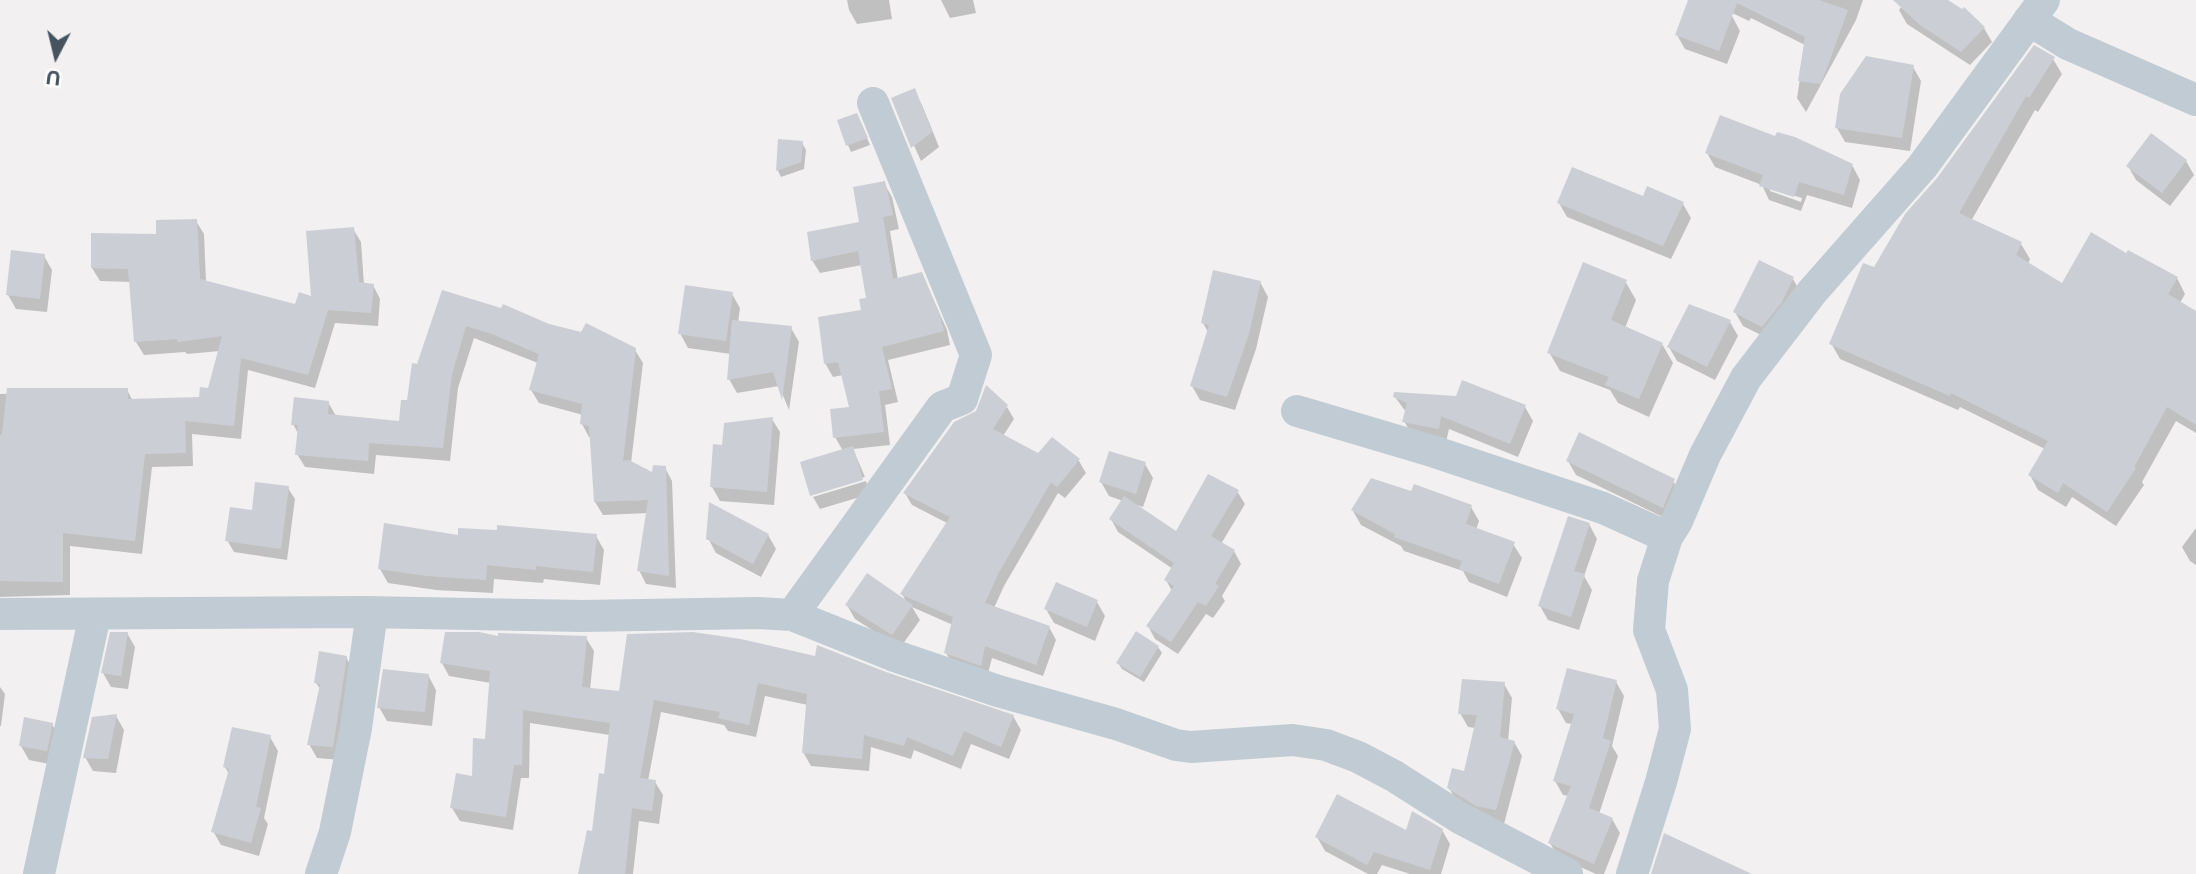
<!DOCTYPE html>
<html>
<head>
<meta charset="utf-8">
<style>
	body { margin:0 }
	#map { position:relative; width:2196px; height:874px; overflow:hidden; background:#f2f0f0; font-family:Montserrat,sans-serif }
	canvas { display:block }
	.north { position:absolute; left:21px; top:21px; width:70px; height:70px; -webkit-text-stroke:5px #fff; paint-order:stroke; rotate:187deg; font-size:19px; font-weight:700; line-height:28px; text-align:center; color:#46545f }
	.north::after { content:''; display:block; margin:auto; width:24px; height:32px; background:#46545f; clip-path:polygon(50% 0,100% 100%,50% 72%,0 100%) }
</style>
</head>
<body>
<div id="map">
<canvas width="2196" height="874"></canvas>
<div class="north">U</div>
</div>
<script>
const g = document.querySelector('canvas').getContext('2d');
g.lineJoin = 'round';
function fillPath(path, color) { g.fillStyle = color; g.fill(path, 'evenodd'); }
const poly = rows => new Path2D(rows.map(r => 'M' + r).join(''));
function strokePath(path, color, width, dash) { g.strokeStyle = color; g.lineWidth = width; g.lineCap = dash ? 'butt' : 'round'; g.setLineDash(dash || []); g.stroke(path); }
fillPath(poly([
	[847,0,889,0,892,19,857,24,849,10],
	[941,0,973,0,976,13,950,18],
	[1722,0,1863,0,1856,20,1806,112,1797,98,1805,45,1751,18,1749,21,1728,11],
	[1906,0,1945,0,1984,28,1992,42,1970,65,1907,24,1899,10],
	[1732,16,1740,31,1727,64,1685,49,1677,35],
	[2053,59,2062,74,2038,112,2035,110,1971,221,2021,244,2030,259,2028,264,2063,286,2127,255,2177,278,2185,294,2180,303,2196,313,2196,433,2176,421,2142,482,2144,485,2116,526,2072,497,2066,507,2038,490,2030,475,2045,449,1960,407,1958,410,1840,359,1831,343,1875,270],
	[1913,67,1921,81,1910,151,1845,142,1837,128],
	[914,91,922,105,939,147,921,161,893,99],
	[860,121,870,145,851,152,848,145],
	[780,141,802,143,806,150,804,169,781,177,778,171],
	[1707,153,1852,165,1860,180,1852,208,1807,195,1801,211,1769,200,1762,185,1715,167],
	[1770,188,1802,198,1801,202,1770,191],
	[2186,161,2194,175,2170,206,2136,180,2128,166],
	[884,183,892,197,899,229,890,231,898,280,922,274,947,330,950,345,888,360,898,402,885,405,890,445,853,449,865,477,812,493,812,496,802,463,843,451,835,437,851,408,843,375,833,377,825,363,863,311,868,299,862,265,820,273,812,260,861,223],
	[1643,198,1683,204,1691,218,1671,259,1567,217,1559,203],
	[196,221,204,234,206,282,297,306,313,298,353,229,361,242,364,285,373,285,380,299,378,326,335,323,315,388,248,370,241,439,192,434,193,466,152,467,142,554,70,546,70,595,0,597,0,394,127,390,133,401,201,399,209,390,220,351,187,354,185,352,144,355,136,342,131,282,100,281,92,268,158,236],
	[44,256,52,270,47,312,16,309,8,295],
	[1793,279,1801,293,1771,340,1743,326,1735,312],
	[1625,281,1636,300,1625,328,1662,344,1673,363,1649,417,1618,403,1610,390,1560,371,1549,352],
	[1260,282,1268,297,1256,349,1235,410,1200,400,1192,386,1208,332,1203,323],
	[443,292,548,326,635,350,643,363,631,463,653,475,665,468,672,481,676,588,646,584,639,570,648,513,603,515,595,502,592,437,589,437,582,424,583,415,539,403,531,390,538,363,474,338,458,388,450,461,376,455,374,474,305,467,297,454,299,435,293,424,328,402,336,416,401,423],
	[732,294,740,308,738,323,791,328,799,342,789,410,779,386,737,393,729,379,731,354,688,348,680,333],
	[1730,322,1738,336,1715,380,1677,361,1669,347],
	[1395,397,1525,407,1533,421,1518,457,1449,429,1446,442,1412,435,1404,421,1406,412],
	[1007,407,1014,419,1003,436,1038,456,1079,461,1086,473,1065,498,1058,493,1004,586,994,608,1049,627,1056,640,1043,676,992,658,987,677,953,665,946,653,953,625,912,607,920,620,900,648,855,619,847,605,907,603,902,594,947,523,912,505,905,493],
	[772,419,780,432,774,505,720,501,712,487,724,447],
	[1568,461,1673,481,1682,495,1671,521,1576,475],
	[1145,464,1153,478,1143,507,1136,505,1176,533,1237,491,1245,504,1221,544,1234,551,1241,564,1222,596,1225,601,1213,618,1206,614,1178,654,1155,639,1148,626,1172,591,1166,580,1173,569,1118,532,1111,519,1123,501,1109,496,1101,482],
	[866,481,870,494,820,509,813,497],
	[288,488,295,499,287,560,234,552,227,540,253,512],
	[1412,493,1471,507,1479,521,1476,530,1513,544,1522,558,1507,597,1469,582,1463,571,1404,551,1401,546,1361,525,1353,511],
	[1589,524,1597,539,1584,576,1592,590,1579,630,1548,620,1540,606],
	[2196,528,2196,565,2190,561,2182,547],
	[768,535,776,549,761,577,716,553,708,538],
	[596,536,604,550,600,585,544,579,543,583,494,579,493,593,436,590,388,583,380,569],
	[1097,602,1105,616,1095,641,1054,623,1046,609],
	[127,633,135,647,128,689,111,687,103,673],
	[629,635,886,674,1013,716,1021,730,1009,759,971,744,961,769,914,750,911,759,871,747,869,771,811,766,803,752,808,705,765,696,756,737,728,731,724,725,661,712,648,781,655,782,663,795,659,824,639,821,633,874,580,874,593,832,605,775,610,735,530,723,529,778,521,778,513,830,460,821,452,808,474,778,487,740,491,683,449,676,442,663,499,638,586,638,594,651,590,690,620,693],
	[1158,647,1162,653,1144,682,1122,669,1118,663],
	[346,657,354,672,341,760,317,758,309,744,321,690,316,683],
	[428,675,436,690,432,726,387,721,379,707],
	[1616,682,1624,696,1612,746,1618,756,1599,814,1612,819,1620,833,1604,874,1596,874,1558,857,1550,843,1569,796,1563,795,1555,781,1572,724,1566,723,1558,709],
	[1504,684,1512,698,1508,741,1514,742,1522,756,1504,824,1457,802,1449,788,1465,773,1476,728,1468,727,1460,713],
	[0,687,5,694,1,726,0,726],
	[116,716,124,730,116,773,93,771,85,757],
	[52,724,60,738,54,765,29,760,21,746],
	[270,737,278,751,264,818,268,824,259,856,221,845,213,831,229,774,225,767],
	[1442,830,1450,844,1441,874,1410,874,1382,865,1377,874,1368,874,1325,851,1317,837]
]), '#0003');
fillPath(poly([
	[1688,0,1819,0,1848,10,1821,84,1798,81,1805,37,1737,3,1719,51,1675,35],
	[1893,0,1948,0,1962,9,1964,7,1985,27,1961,52,1920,25],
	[2034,45,2055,57,2029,98,2026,96,1959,213,2022,242,2016,255,2062,283,2091,232,2126,253,2128,250,2178,277,2168,294,2196,311,2196,425,2167,407,2134,467,2136,468,2107,512,2063,483,2058,493,2028,475,2048,441,1951,393,1950,396,1829,344,1863,263,1874,267,1905,214,1937,178],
	[1866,56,1914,65,1902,138,1835,128,1840,94],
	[915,88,932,132,911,148,891,98],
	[857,113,868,138,846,146,837,120],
	[1720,115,1775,136,1777,132,1795,137,1853,164,1844,195,1799,182,1794,197,1759,186,1763,175,1705,153],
	[2151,133,2187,160,2162,193,2126,166],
	[778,139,803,141,801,162,776,171],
	[1572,167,1643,196,1647,186,1684,202,1663,246,1557,203],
	[885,181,893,215,883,217,893,279,922,272,940,315,944,331,882,347,892,389,879,391,884,432,833,438,830,409,849,407,838,362,824,364,818,317,861,310,859,299,866,298,858,251,811,261,807,232,859,222,853,187],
	[197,219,200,279,295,304,299,292,311,296,306,231,354,227,359,282,374,284,371,313,328,310,308,375,241,358,234,426,185,421,186,453,145,454,135,541,63,533,63,582,0,581,0,435,2,435,7,388,128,388,128,399,199,397,200,387,208,388,222,336,178,342,177,339,134,342,128,269,91,268,91,233,156,234,156,220],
	[11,250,45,254,40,299,6,295],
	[1759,260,1794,277,1782,302,1762,327,1733,312],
	[1583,262,1627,280,1611,320,1663,343,1639,399,1605,385,1609,377,1547,353],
	[1213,270,1261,281,1249,334,1227,397,1190,386,1209,325,1201,323],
	[685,285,733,292,726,341,678,334],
	[442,290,501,308,503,304,549,324,581,332,586,323,636,348,623,461,629,460,652,472,653,465,666,466,669,576,637,571,648,500,594,502,589,426,580,424,582,404,529,390,539,354,492,334,466,326,452,374,443,448,369,443,368,461,295,455,298,425,291,425,294,397,329,401,328,414,399,421,401,400,407,400,412,363,417,364],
	[1689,304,1731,320,1707,367,1667,347],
	[732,320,792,326,782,400,773,372,727,380],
	[1462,380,1526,405,1510,444,1441,416,1439,429,1402,422,1407,403,1393,397,1394,392,1456,396],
	[986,385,1008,405,993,429,1038,453,1052,437,1080,459,1057,487,1051,482,998,574,985,603,1050,626,1036,665,985,646,981,666,944,653,953,617,900,594,950,517,903,493,954,422,976,411],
	[773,417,767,492,710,487,713,444,722,445,724,423],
	[1579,432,1675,479,1663,508,1566,461],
	[853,446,863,480,810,496,800,462],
	[1109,451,1146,462,1136,494,1099,482],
	[1208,474,1239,490,1211,536,1235,550,1215,584,1219,586,1206,606,1198,602,1171,642,1146,626,1174,586,1164,580,1174,563,1109,519,1124,496,1176,531],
	[1371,478,1411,491,1414,484,1472,505,1466,524,1515,542,1499,584,1459,569,1462,561,1394,537,1395,534,1351,510],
	[255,482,289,486,281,549,225,541,230,507,252,510],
	[709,502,769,534,753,564,706,539],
	[1568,516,1590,523,1574,571,1585,574,1571,617,1538,606],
	[384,523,458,535,458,528,497,530,497,525,597,534,593,572,536,566,536,570,487,565,486,580,427,576,378,569],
	[867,573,913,605,892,635,845,605],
	[1056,582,1098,600,1087,627,1044,609],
	[1136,631,1159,646,1140,677,1116,663],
	[110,632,128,632,121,676,101,673],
	[445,632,479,632,498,636,498,633,587,636,582,687,619,691,627,634,693,632,741,639,815,656,817,645,886,672,1014,715,1001,747,964,731,953,756,907,737,904,746,864,735,862,759,802,753,807,694,758,683,749,725,718,718,720,712,654,700,640,778,656,780,652,811,632,808,625,874,578,874,587,830,592,831,599,773,604,774,610,723,523,710,522,765,514,765,506,817,450,808,456,773,472,776,473,738,485,739,490,671,440,663],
	[319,651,347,656,333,747,307,745,320,684,314,683],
	[1567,668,1617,680,1603,738,1611,741,1589,808,1613,818,1594,864,1548,843,1571,786,1553,781,1574,714,1556,709],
	[383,669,429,674,425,712,377,708],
	[1462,679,1505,682,1500,737,1515,741,1496,810,1476,806,1447,788,1452,768,1464,771,1477,715,1458,714],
	[117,714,108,759,83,758,92,717],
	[24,717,53,723,47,751,19,746],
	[232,727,271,735,256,807,261,808,251,843,211,832,229,769,223,767],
	[1337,794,1406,830,1412,811,1443,829,1430,870,1374,852,1367,865,1315,837],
	[1664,833,1752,874,1651,874]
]), '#cbcfd5');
strokePath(poly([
	[2029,20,2068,44,2196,100],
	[1297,411,1435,452,1603,508,1667,537],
	[0,614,364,612,583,616,758,613,792,615,892,655,998,691,1116,724,1176,745,1191,747,1293,740,1326,745,1358,757,1394,776,1460,818,1567,874],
	[792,615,942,407,962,399,976,355,873,103],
	[39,874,95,615],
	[321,874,335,832,356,728,372,612],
	[1632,874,1661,782,1675,729,1672,690,1649,630,1653,581,1667,537,1677,521,1705,455,1746,378,1812,292,1922,167,2044,0]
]), '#c0cbd3', 32);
</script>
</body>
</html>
